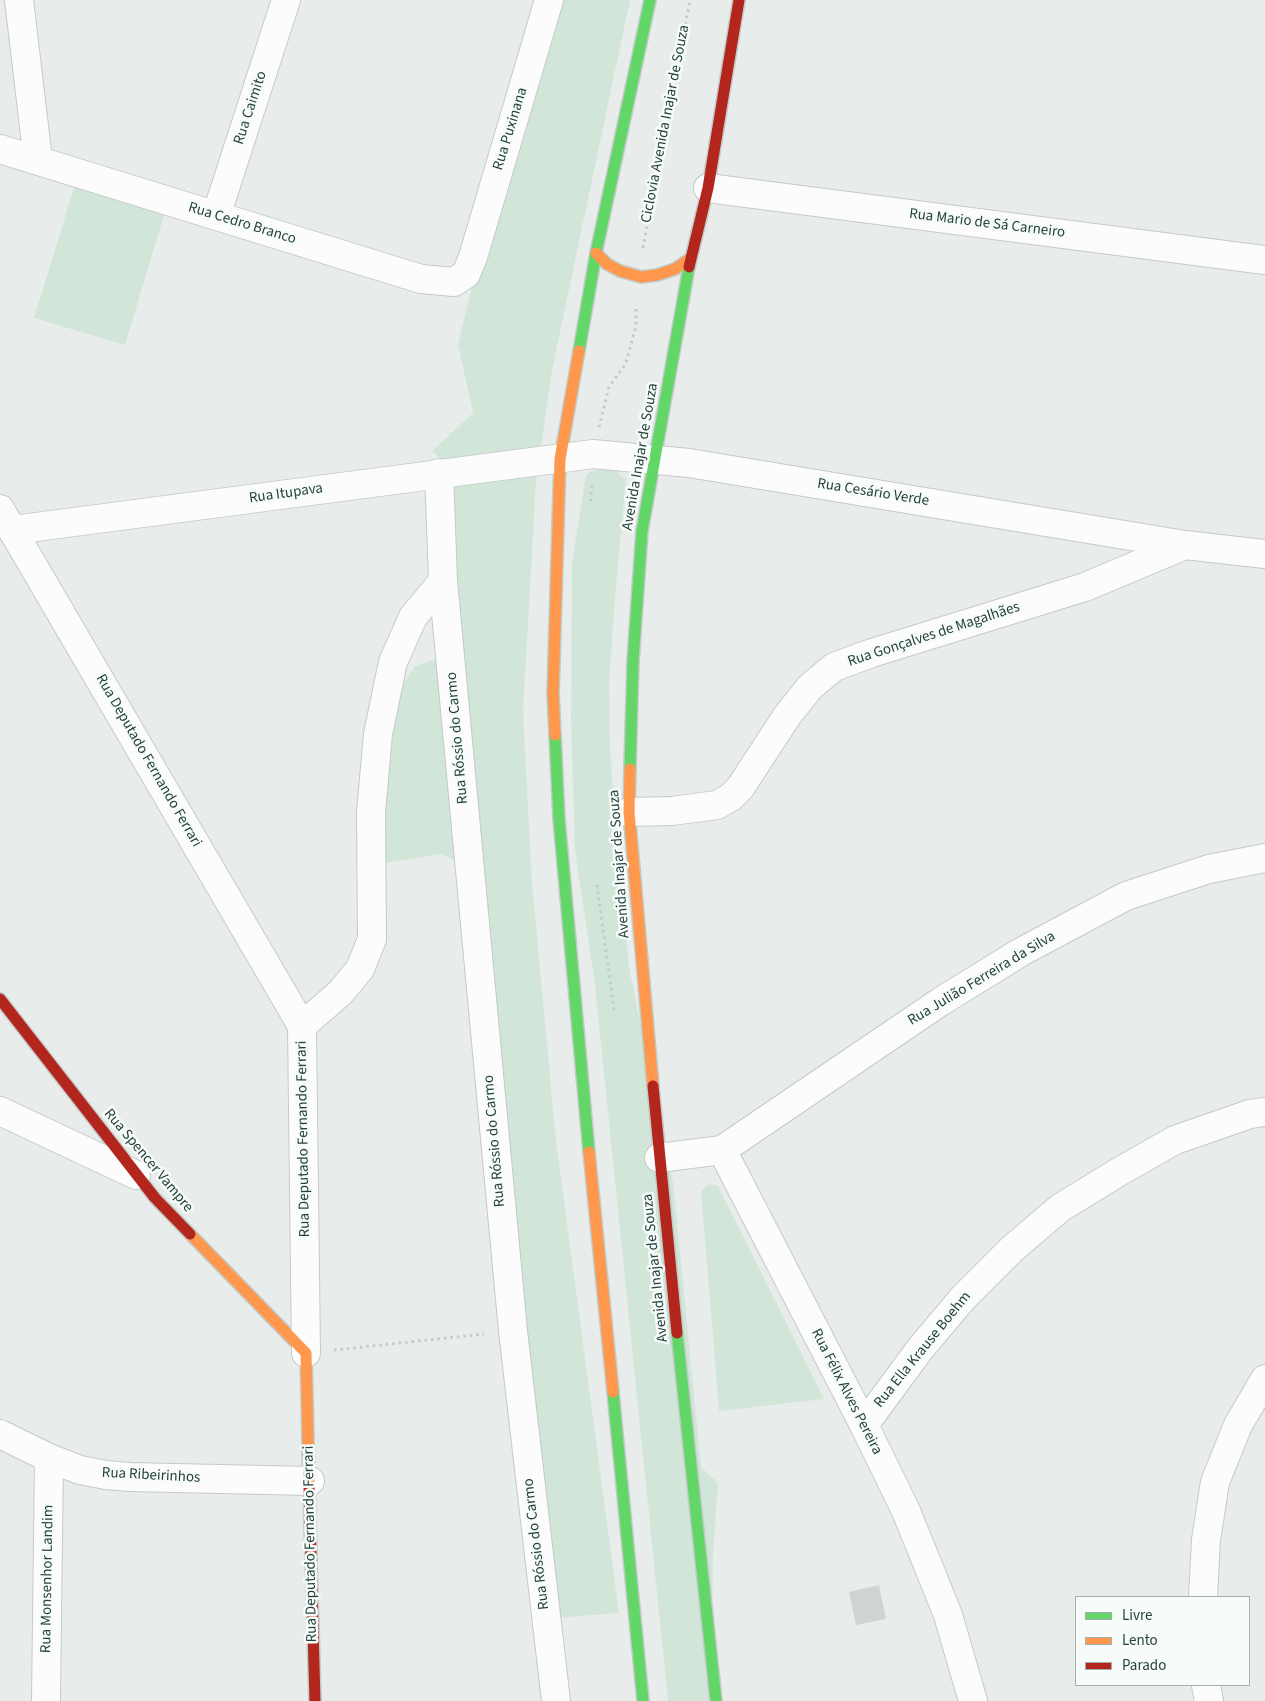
<!DOCTYPE html>
<html>
<head>
<meta charset="utf-8">
<style>
	body { margin:0 }
	#map { position:relative; width:1265px; height:1701px; overflow:hidden; background:#e8edeb; font-family:"Source Sans 3",sans-serif }
	canvas { display:block }
	.legend { position:absolute; left:1075px; top:1596px; width:175px; height:90px; box-sizing:border-box; background:#f7fbf9; border:1px solid #a3b1ad; margin:0; padding:6px 9px; list-style:none; font-size:15px; color:#24423a }
	.legend li { display:flex; align-items:center; gap:10px; height:25px }
	.legend b { width:25px; border:1px solid #a3b1ad }
</style>
</head>
<body>
<div id="map">
<canvas width="1265" height="1701"></canvas>
<ul class="legend">
<li><b style="height:6px;background:#63d668"></b>Livre</li>
<li><b style="height:6px;background:#ff974d"></b>Lento</li>
<li><b style="height:6px;background:#b3261e"></b>Parado</li>
</ul>
</div>
<script>
const g = document.querySelector('canvas').getContext('2d');
g.lineJoin = 'round';
function fillPath(path, color) { g.fillStyle = color; g.fill(path, 'evenodd'); }
const poly = rows => new Path2D(rows.map(r => 'M' + r).join(''));
function strokePath(path, color, width, dash) { g.strokeStyle = color; g.lineWidth = width; g.lineCap = dash ? 'butt' : 'round'; g.setLineDash(dash || []); g.stroke(path); }
function write(font, color, halo, rows, align = 'center') {
  g.font = font + ' "Source Sans 3",sans-serif'; g.lineWidth = 5; g.setLineDash([]); g.textBaseline = 'middle'; g.strokeStyle = halo; g.fillStyle = color; for (const [text, x, y, turn = 0] of rows) {
    g.save(); g.translate(x, y); g.rotate((+turn || 0) * Math.PI / 180); g.textAlign = isNaN(turn) ? turn : align; if (halo) g.strokeText(text, 0, 0); g.fillText(text, 0, 0); g.restore();
  }
}
fillPath(poly([
	[560,0,630,0,552,370,536,482,523,711,532,883,556,1141,619,1613,553,1618,476,871,441,854,377,864,394,698,415,666,445,656,449,466,432,451,473,413,458,344,480,255],
	[77,178,167,205,125,345,34,318],
	[609,469,619,471,619,475,626,479,616,584,609,683,610,749,617,847,629,967,673,1182,701,1467,718,1483,713,1554,711,1701,668,1701,595,985,575,850,571,719,572,563,586,475,591,471],
	[709,1184,718,1186,824,1399,719,1411,701,1191]
]), '#d1e6d8');
fillPath(poly([
	[879,1585,886,1619,856,1625,849,1592]
]), '#cfd4d2');
const street = poly([
	[19,0,38,160],
	[0,149,421,279,454,282,466,274,473,257,549,0],
	[708,188,1265,260],
	[216,216,286,0],
	[439,473,443,581,513,1331,556,1701],
	[0,509,302,1026,306,1353],
	[13,530,593,454,689,463,1185,545,1265,554],
	[629,812,672,811,717,805,731,797,740,788,787,716,810,687,834,667,872,653,1085,587,1185,545],
	[302,1026,340,993,360,969,372,939,371,812,378,734,393,662,413,617,443,581],
	[0,1111,136,1175],
	[722,1150,940,1002,1021,952,1126,896,1209,869,1265,858],
	[659,1158,722,1150,864,1425,906,1511,948,1615,973,1701],
	[864,1425,920,1349,963,1298,1012,1249,1060,1208,1117,1173,1175,1140,1250,1114,1265,1112],
	[0,1434,49,1458,80,1470,106,1475,130,1477,310,1481],
	[1203,1597,1206,1540,1215,1482,1238,1425,1265,1379],
	[1206,1685,1209,1701],
	[46,1701,49,1458]
]);
const fast = poly([
	[579,351,596,253,650,0],
	[555,735,559,819,589,1152],
	[630,769,633,661,642,531,689,267],
	[677,1333,716,1701],
	[613,1392,643,1701]
]);
const slow = poly([
	[596,253,607,264,620,271,641,277,657,275,675,269,691,258],
	[555,735,553,694,560,459,579,351],
	[630,769,629,812,653,1086],
	[589,1152,613,1392],
	[190,1234,306,1353,309,1486]
]);
const jam = poly([
	[689,267,708,188,739,0],
	[0,999,155,1198,190,1234],
	[653,1086,677,1333],
	[309,1486,315,1701]
]);
strokePath(street, '#c5cac8', 30);
strokePath(fast, '#c3cbc8', 14);
strokePath(slow, '#c3cbc8', 14);
strokePath(jam, '#c3cbc8', 14);
strokePath(poly([
	[643,248,690,0],
	[599,427,609,387,626,363,636,326,636,306],
	[591,501,592,482],
	[597,885,614,1010],
	[334,1350,484,1334]
]), '#c3ccca', 3, [2.5, 4]);
strokePath(street, '#fcfcfc', 28);
strokePath(fast, '#63d668', 11);
strokePath(slow, '#ff974d', 11);
strokePath(jam, '#b3261e', 11);
write('15px', '#24423a', '#f7fbf9', [
	["Rua Caimito",251,108,-72],
	["Ciclovia Avenida Inajar de Souza",666,124,-79],
	["Rua Puxinana",511,129,-73],
	["Rua Cedro Branco",242,224,17],
	["Rua Mario de Sá Carneiro",987,224,7],
	["Avenida Inajar de Souza",641,457,-80],
	["Rua Cesário Verde",873,493,9],
	["Rua Itupava",286,494,-8],
	["Rua Gonçalves de Magalhães",934,635,-18],
	["Rua Róssio do Carmo",458,738,-95],
	["Rua Deputado Fernando Ferrari",148,761,60],
	["Avenida Inajar de Souza",620,864,-94],
	["Rua Julião Ferreira da Silva",982,979,-31],
	["Rua Deputado Fernando Ferrari",304,1139,-91],
	["Rua Róssio do Carmo",495,1141,-95],
	["Rua Spencer Vampre",148,1161,50],
	["Avenida Inajar de Souza",656,1268,-96],
	["Rua Ella Krause Boehm",923,1350,-51],
	["Rua Félix Alves Pereira",846,1392,63],
	["Rua Ribeirinhos",151,1476,3],
	["Rua Deputado Fernando Ferrari",311,1544,-91],
	["Rua Róssio do Carmo",537,1544,-97],
	["Rua Monsenhor Landim",48,1579,-89]
]);
</script>
</body>
</html>
